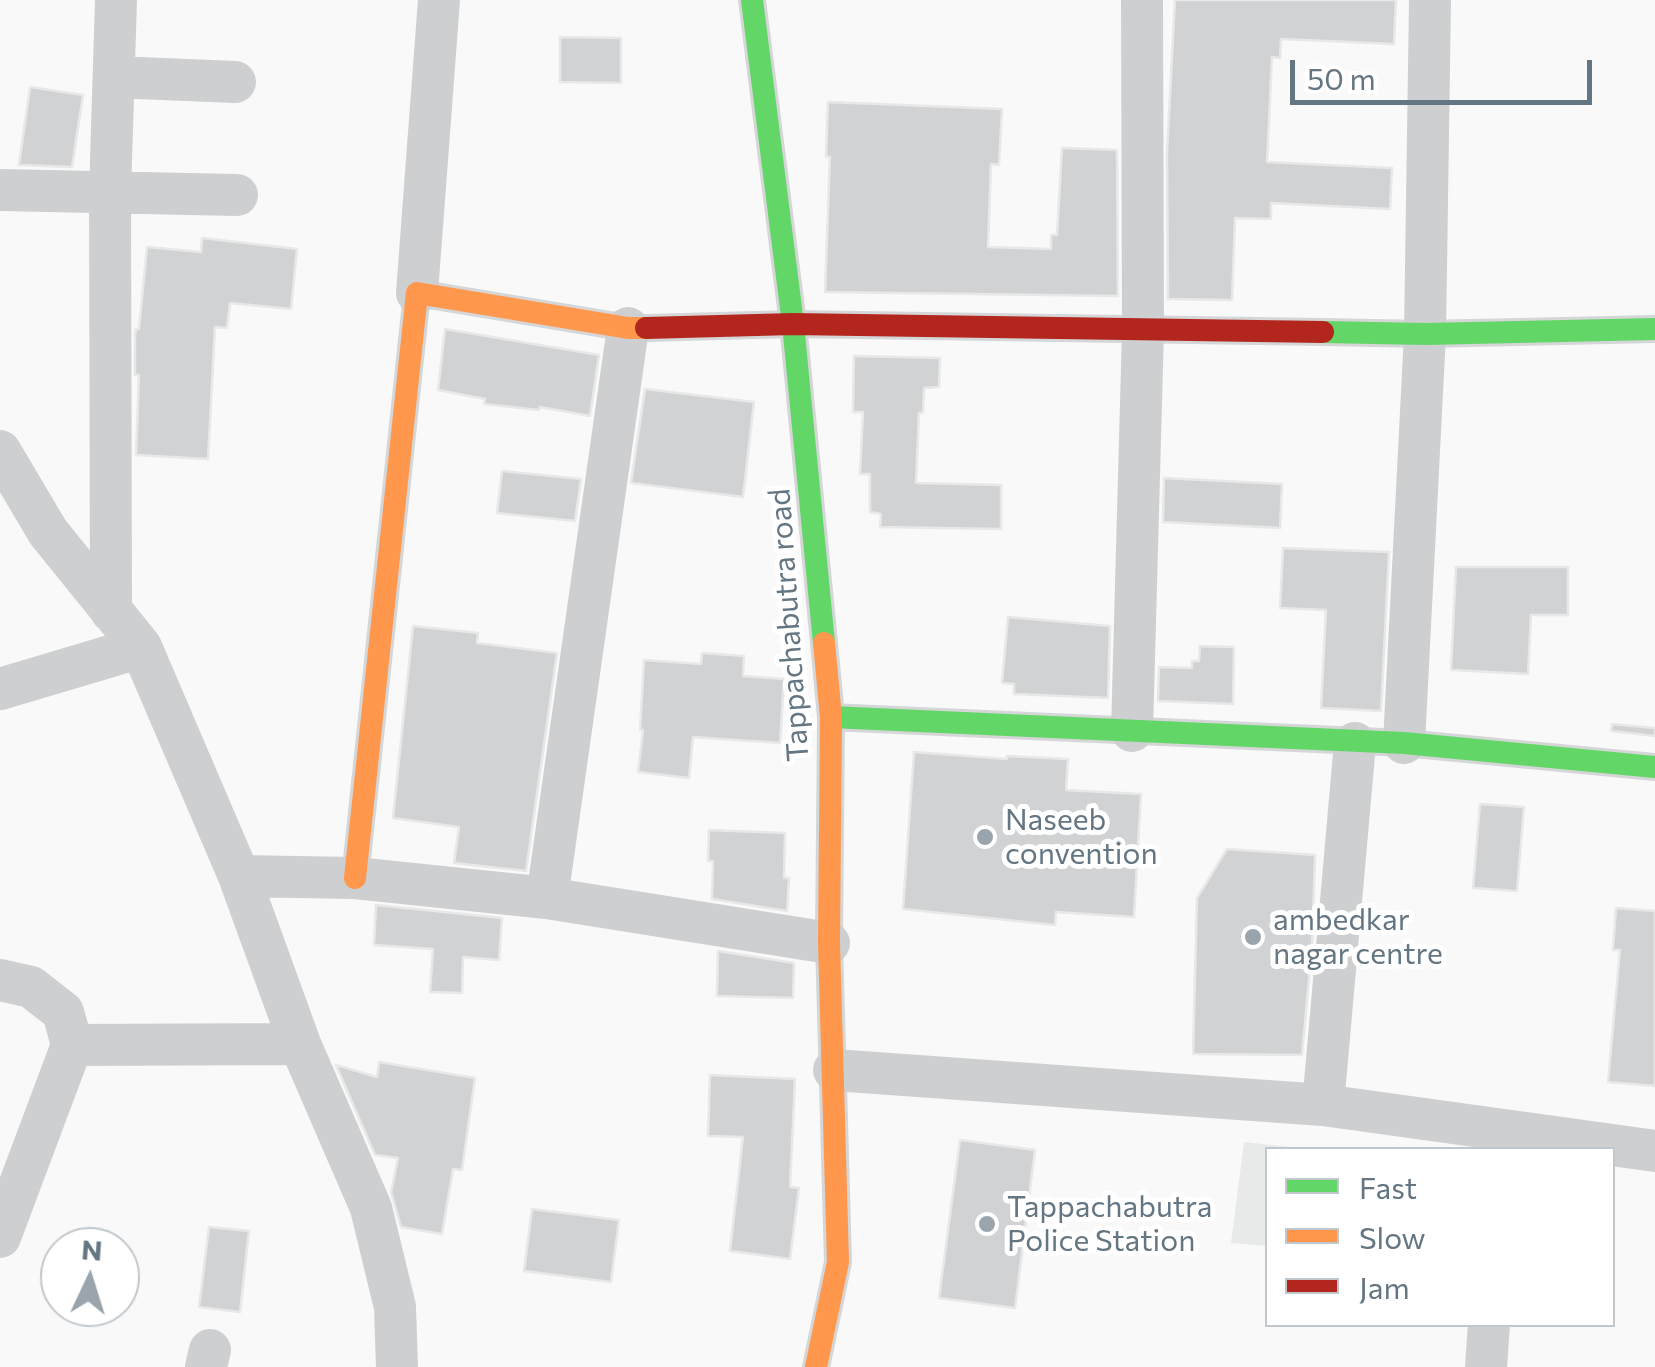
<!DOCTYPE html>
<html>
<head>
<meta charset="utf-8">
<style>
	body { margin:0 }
	#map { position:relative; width:1655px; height:1367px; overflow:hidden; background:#f9f9f9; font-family:Commissioner,sans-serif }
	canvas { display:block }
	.legend { position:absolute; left:1265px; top:1147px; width:350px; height:180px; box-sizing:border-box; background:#fff; border:2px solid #c1c8cd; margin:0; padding:12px 18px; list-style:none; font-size:30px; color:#657683 }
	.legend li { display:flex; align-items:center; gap:20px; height:50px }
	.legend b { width:50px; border:2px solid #c1c8cd }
	.north { position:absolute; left:40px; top:1227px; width:100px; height:100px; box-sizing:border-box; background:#fff; border:2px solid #c1c8cd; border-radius:50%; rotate:4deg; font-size:28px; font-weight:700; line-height:40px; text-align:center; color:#657683 }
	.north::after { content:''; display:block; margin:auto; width:35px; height:45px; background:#99a4ac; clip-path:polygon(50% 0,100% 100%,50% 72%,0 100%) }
	.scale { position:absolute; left:1290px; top:60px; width:302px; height:45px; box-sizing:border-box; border:5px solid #657683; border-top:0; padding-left:12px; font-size:30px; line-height:35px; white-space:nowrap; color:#657683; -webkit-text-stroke:8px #fff; paint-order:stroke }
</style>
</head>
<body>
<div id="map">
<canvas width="1655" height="1367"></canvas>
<ul class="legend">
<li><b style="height:12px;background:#63d668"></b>Fast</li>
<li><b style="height:12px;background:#ff974d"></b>Slow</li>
<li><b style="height:12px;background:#b3261e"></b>Jam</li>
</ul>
<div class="north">N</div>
<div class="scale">50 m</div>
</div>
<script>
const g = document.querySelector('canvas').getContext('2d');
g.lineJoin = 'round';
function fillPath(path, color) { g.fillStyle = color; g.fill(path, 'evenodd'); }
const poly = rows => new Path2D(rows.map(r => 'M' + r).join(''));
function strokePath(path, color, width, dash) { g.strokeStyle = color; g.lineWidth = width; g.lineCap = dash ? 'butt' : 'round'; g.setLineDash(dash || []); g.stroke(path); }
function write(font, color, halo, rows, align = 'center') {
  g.font = font + ' Commissioner,sans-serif'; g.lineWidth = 10; g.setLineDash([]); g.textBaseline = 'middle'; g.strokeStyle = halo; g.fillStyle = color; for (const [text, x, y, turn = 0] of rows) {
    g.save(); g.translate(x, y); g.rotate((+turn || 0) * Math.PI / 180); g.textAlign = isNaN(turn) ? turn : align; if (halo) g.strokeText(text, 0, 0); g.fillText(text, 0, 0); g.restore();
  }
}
fillPath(poly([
	[1244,1142,1309,1149,1268,1150,1267,1246,1231,1243]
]), '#e8e9e9');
const building = poly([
	[1175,0,1396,0,1394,44,1281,39,1280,58,1272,57,1267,162,1392,168,1390,209,1271,203,1271,219,1235,218,1232,300,1168,299,1167,152,1175,0],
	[560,37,621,38,621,83,560,82,560,37],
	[30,87,83,95,72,167,19,165,30,87],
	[828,102,1002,109,999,165,991,164,988,247,1051,249,1051,235,1057,235,1062,148,1117,150,1118,296,825,292,830,157,826,157,828,102],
	[202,238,297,249,291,309,230,303,227,328,215,327,208,459,136,455,139,375,135,375,135,334,136,329,139,329,147,247,201,252,202,238],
	[445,329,599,355,590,416,540,407,539,410,484,404,485,399,438,390,445,329],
	[854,356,940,358,939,387,924,388,923,413,919,413,916,483,1001,485,1001,529,880,527,881,514,870,512,870,474,860,474,863,412,853,412,854,356],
	[645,389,754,402,743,497,631,483,645,389],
	[502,471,581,479,575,521,497,513,502,471],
	[1164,478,1282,484,1280,528,1163,522,1164,478],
	[1283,548,1389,552,1381,711,1321,708,1326,610,1280,608,1283,548],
	[1456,567,1568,567,1568,615,1531,615,1528,674,1451,670,1456,567],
	[1008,617,1110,626,1108,698,1014,694,1014,684,1002,683,1008,617],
	[413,626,478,633,477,643,557,653,526,871,454,863,459,827,393,818,413,626],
	[1200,646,1234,647,1233,704,1158,701,1159,667,1192,668,1192,661,1199,661,1200,646],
	[702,653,744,656,743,676,784,679,780,743,693,737,689,778,638,772,643,730,640,730,644,660,701,664,702,653],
	[1612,724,1655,728,1655,736,1611,731,1612,724],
	[914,752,1007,759,1007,756,1068,759,1066,790,1141,794,1134,917,1056,912,1055,925,903,909,914,752],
	[1480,804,1524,807,1517,891,1473,888,1480,804],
	[709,830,785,833,784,878,789,878,787,911,712,899,713,861,708,861,709,830],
	[1227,849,1315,855,1312,946,1302,1055,1193,1054,1197,898,1227,849],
	[376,905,502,918,499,960,463,957,462,993,430,992,433,949,374,945,376,905],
	[1616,908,1655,911,1655,1086,1608,1082,1620,950,1613,950,1616,908],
	[718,951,794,963,793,998,717,996,718,951],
	[379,1062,475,1078,462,1170,453,1169,442,1234,401,1227,391,1192,398,1158,375,1155,336,1065,377,1077,379,1062],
	[710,1075,795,1079,790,1187,799,1188,790,1259,730,1251,743,1137,708,1136,710,1075],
	[960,1140,1035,1150,1015,1308,939,1298,960,1140],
	[532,1209,619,1220,611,1282,524,1271,532,1209],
	[209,1227,249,1231,240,1312,199,1307,209,1227]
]);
fillPath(building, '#d0d2d3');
strokePath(building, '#e8e8e8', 2.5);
const fast = poly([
	[752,0,793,324,824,643],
	[1323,332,1425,334,1655,329],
	[831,717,1404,743,1655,767]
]);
const slow = poly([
	[355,878,417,293,628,328,646,328],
	[816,1367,838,1262,829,943,831,717,824,643]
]);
const jam = poly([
	[646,328,793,324,1323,332]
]);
strokePath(fast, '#d5d6d7', 28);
strokePath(slow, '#d5d6d7', 28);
strokePath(jam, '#d5d6d7', 28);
strokePath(poly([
	[114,77,235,82],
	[0,190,237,195],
	[417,293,439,0],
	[0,451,48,532,141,647,239,876,300,1044,371,1208,395,1307,397,1367],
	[111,611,110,193,116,0],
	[0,689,141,647],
	[1132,731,1143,330,1142,0],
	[1404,743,1425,334,1430,0],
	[239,876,355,878,547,898,829,943],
	[547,898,628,328],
	[0,980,31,987,63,1012,72,1045,300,1044],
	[834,1070,1323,1105,1655,1151],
	[1323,1105,1355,743],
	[0,1237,72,1045],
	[206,1367,210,1350],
	[1486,1367,1489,1324]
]), '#cecfd0', 42);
strokePath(fast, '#63d668', 22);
strokePath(slow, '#ff974d', 22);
strokePath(jam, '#b3261e', 22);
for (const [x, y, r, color] of [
	[985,837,10,"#99a4ac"],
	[1253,937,10,"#99a4ac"],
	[987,1224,10,"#99a4ac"]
]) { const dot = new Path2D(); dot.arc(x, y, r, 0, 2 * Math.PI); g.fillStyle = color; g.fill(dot); strokePath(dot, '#fff', 4); }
write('30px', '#657683', '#fff', [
	["Tappachabutra road",789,625,-94]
]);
write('30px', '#657683', '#fff', [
	["Naseeb",1005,820],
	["convention",1005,854],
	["ambedkar",1273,920],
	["nagar centre",1273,954],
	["Tappachabutra",1007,1207],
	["Police Station",1007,1241]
], 'left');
</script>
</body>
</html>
